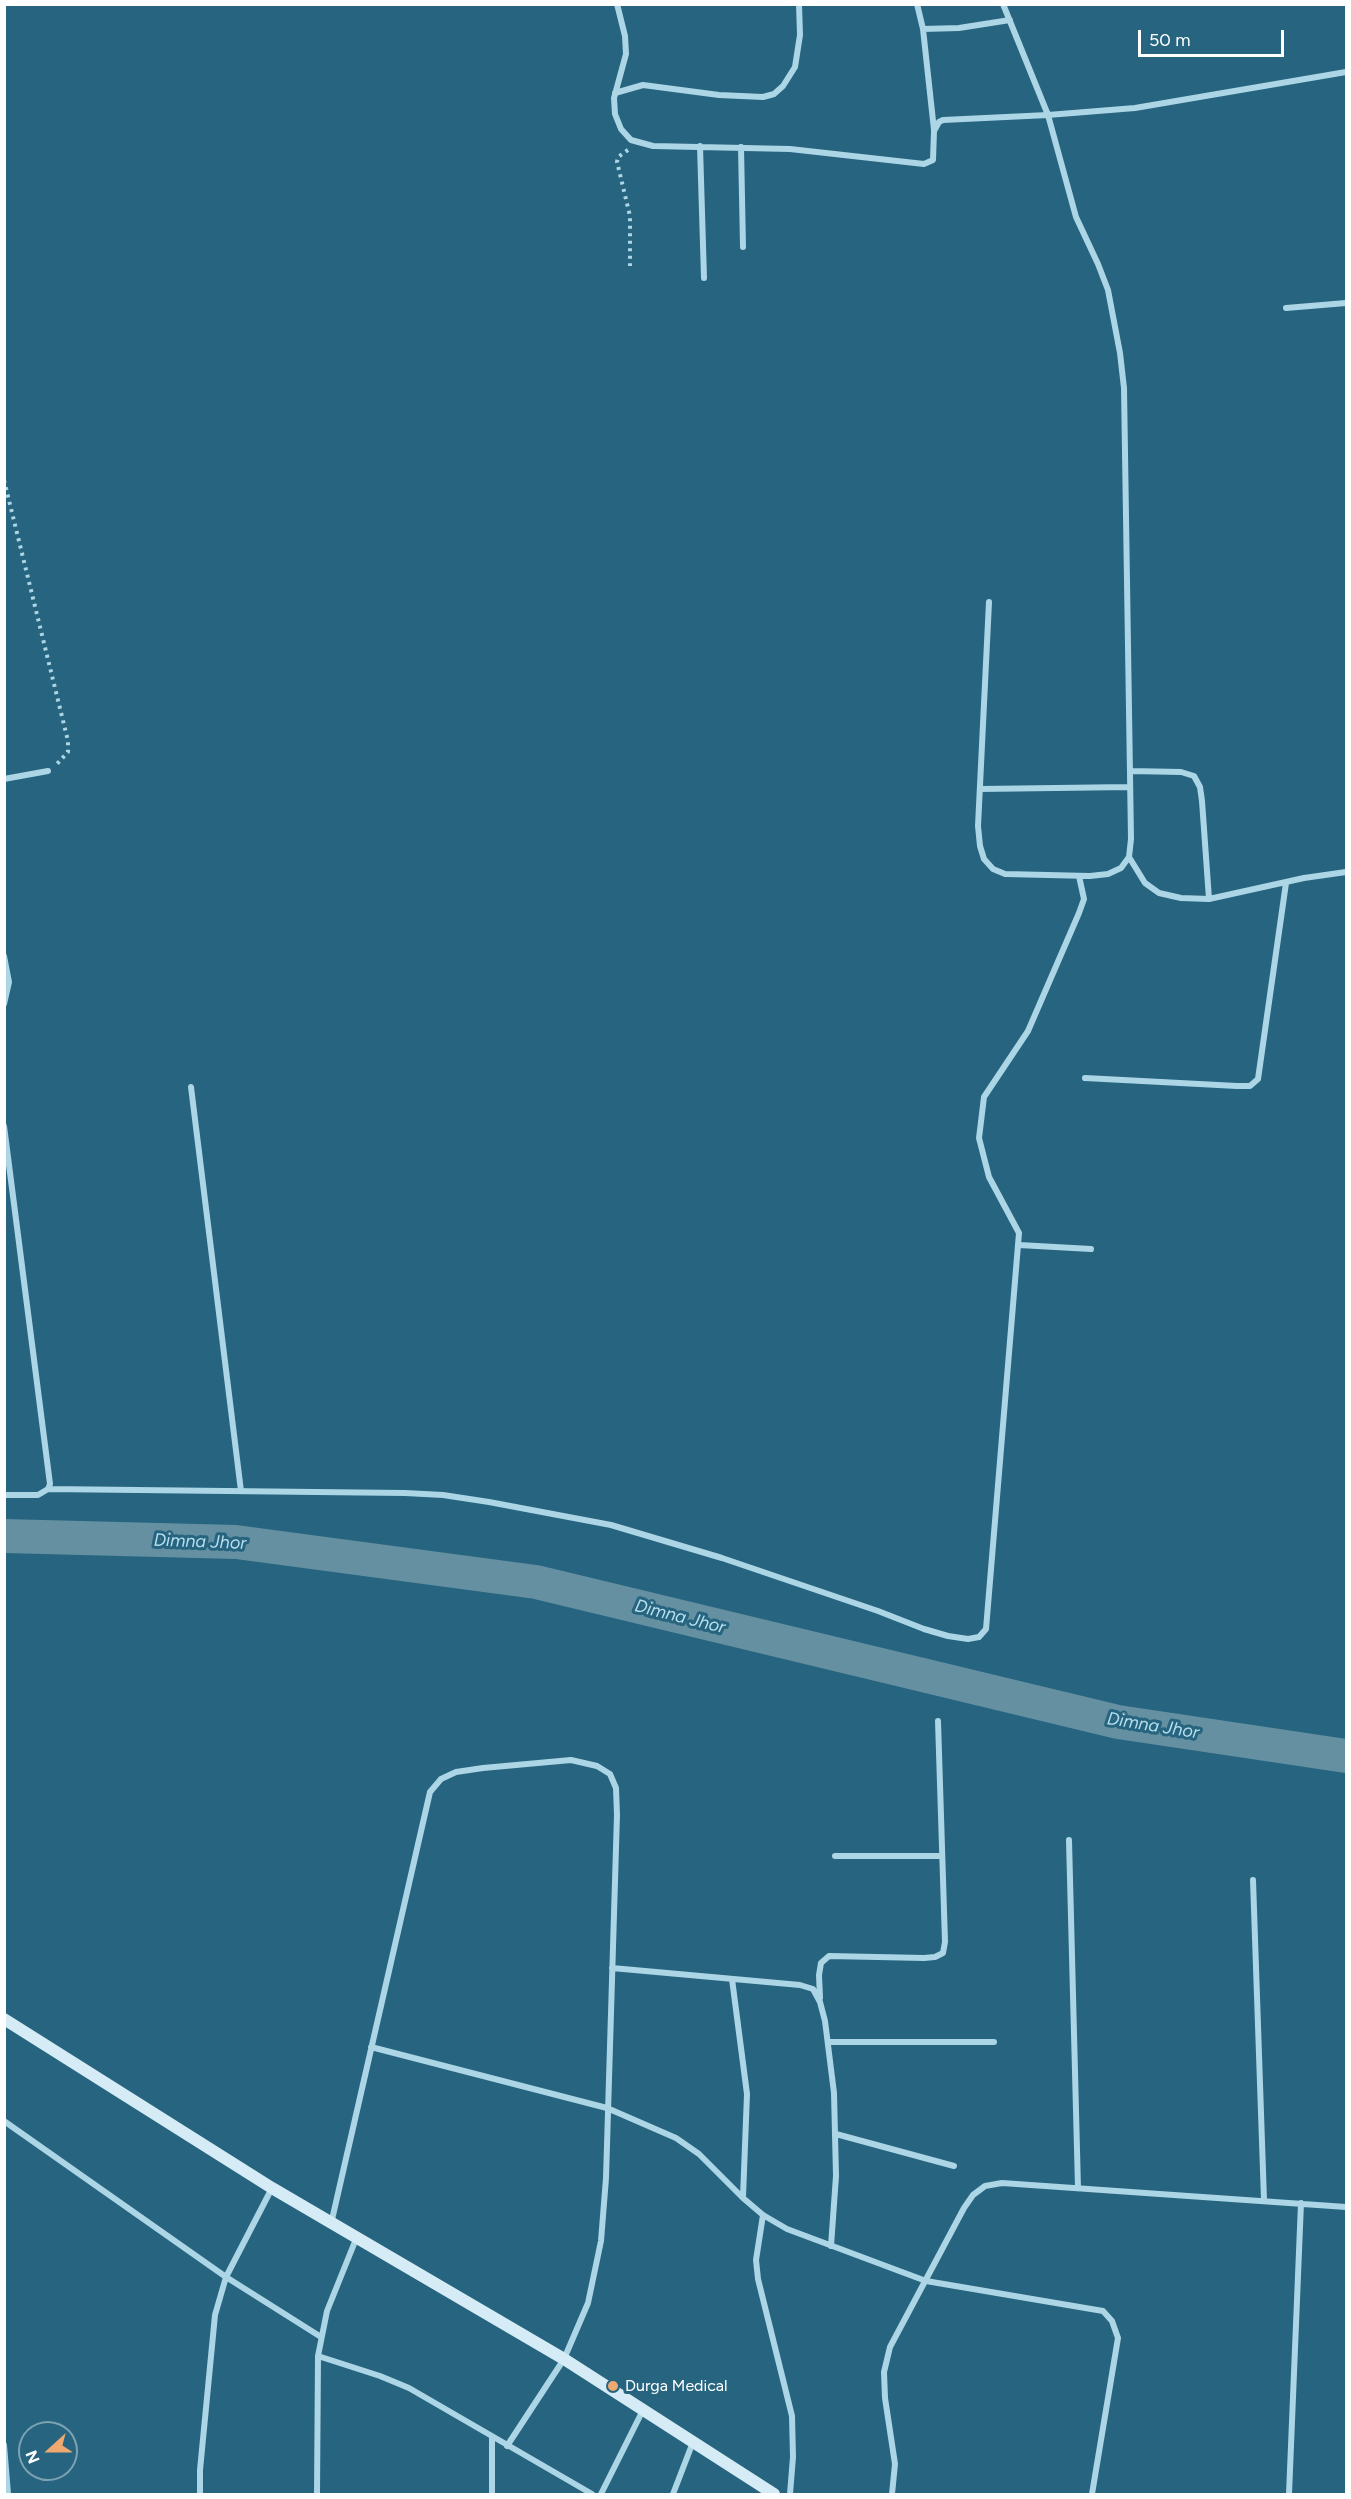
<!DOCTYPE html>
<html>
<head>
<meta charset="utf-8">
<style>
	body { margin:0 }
	#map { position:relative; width:1351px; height:2499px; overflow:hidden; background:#26647f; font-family:Figtree,sans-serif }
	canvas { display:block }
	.frame { position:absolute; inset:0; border:6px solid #fff; pointer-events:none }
	.north { position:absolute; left:18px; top:2421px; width:60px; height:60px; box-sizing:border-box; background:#26647f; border:2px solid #7da2b2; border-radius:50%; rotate:249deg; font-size:16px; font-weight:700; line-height:24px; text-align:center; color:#fff }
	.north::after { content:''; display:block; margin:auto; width:21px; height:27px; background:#eea971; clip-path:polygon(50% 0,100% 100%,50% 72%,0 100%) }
	.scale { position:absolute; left:1138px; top:30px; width:146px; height:27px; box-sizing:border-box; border:3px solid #fff; border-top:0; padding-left:8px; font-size:18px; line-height:21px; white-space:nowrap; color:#fff; -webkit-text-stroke:4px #26647f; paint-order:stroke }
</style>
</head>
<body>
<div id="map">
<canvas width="1351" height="2499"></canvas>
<div class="frame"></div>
<div class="north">N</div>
<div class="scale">50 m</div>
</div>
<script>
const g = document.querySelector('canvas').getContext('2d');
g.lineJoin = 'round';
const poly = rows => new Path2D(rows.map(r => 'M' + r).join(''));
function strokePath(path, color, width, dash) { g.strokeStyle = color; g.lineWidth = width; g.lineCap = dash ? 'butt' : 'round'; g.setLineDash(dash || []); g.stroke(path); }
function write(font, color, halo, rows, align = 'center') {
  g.font = font + ' Figtree,sans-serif'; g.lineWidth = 6; g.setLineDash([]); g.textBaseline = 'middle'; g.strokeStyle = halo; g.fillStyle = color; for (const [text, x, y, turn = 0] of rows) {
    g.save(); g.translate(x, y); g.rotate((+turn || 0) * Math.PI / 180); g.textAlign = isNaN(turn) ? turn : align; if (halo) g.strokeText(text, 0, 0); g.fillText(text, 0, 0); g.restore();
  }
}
strokePath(poly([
	[4,1536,236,1542,536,1582,1118,1722,1346,1756]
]), '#6490a2', 34);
strokePath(poly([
	[628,150,618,157,617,162,630,216,630,266],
	[4,480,68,741,68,752,56,765]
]), '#acd5e5', 4, [3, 4.5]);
strokePath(poly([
	[617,4,625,36,626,54,614,98,615,114,621,129,631,140,653,146,790,149,924,164,933,160,934,131,939,122,943,120,1048,115,1135,108,1346,72],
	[917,4,923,29,934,130],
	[923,29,959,28,1010,20],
	[615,93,643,85,719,95,763,97,774,94,783,86,795,67,800,35,799,4],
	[700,146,704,278],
	[741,147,743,247],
	[1286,308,1346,303],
	[989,602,978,826,980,846,984,859,993,869,1005,874,1090,876,1108,874,1121,868,1129,857,1131,839,1124,388,1120,353,1108,290,1098,264,1076,217,1048,115,1003,4],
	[1130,771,1181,772,1194,776,1200,787,1202,801,1209,899],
	[4,779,48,771],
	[980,789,1130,787],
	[1129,857,1145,883,1159,893,1181,898,1209,899,1304,878,1346,872],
	[4,956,9,982,4,1004],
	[1085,1078,1237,1086,1250,1086,1258,1079,1286,883],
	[191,1087,241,1491],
	[4,1126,50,1484,48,1489,38,1495,4,1495],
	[1019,1245,1091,1249],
	[48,1489,405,1493,443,1495,489,1502,611,1525,722,1558,878,1611,924,1629,948,1636,968,1639,979,1637,986,1629,1019,1233,989,1177,979,1138,984,1097,1028,1031,1079,913,1084,899,1079,876],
	[1069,1840,1078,2188],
	[835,1856,942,1856],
	[1253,1880,1264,2200],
	[612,1968,800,1985,813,1989,820,2002,825,2021,834,2093,836,2176,831,2246],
	[732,1979,747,2094,743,2197],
	[820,1998,819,1975,821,1963,829,1956,924,1958,935,1957,943,1953,945,1942,938,1721],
	[829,2042,994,2042],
	[371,2047,607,2108,676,2138,699,2154,743,2198,763,2215,787,2229,926,2281,1103,2311,1112,2321,1118,2338,1092,2494],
	[4,2121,226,2277,321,2337],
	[836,2134,954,2166],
	[763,2215,756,2260,758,2279,792,2416,793,2457,790,2494],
	[331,2224,430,1792,441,1779,456,1772,483,1768,571,1760,597,1766,610,1774,616,1788,617,1815,606,2178,601,2241,588,2303,564,2359,507,2446],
	[318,2356,380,2376,409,2388,592,2494],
	[4,2445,8,2494],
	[200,2494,200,2470,215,2315,226,2277,272,2188],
	[317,2494,318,2356,327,2311,356,2239],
	[492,2494,492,2437],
	[601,2494,643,2410],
	[673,2494,693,2442],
	[892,2494,895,2464,885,2398,884,2372,890,2347,964,2208,973,2195,985,2186,1002,2183,1346,2207],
	[1289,2494,1301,2203]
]), '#acd5e5', 6);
strokePath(poly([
	[4,2019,272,2188,564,2359,774,2494]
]), '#d5ebf5', 12);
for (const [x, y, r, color] of [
	[613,2386,6,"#eea971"]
]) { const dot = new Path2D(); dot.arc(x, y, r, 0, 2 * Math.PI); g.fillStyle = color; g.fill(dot); strokePath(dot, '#26647f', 2); }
write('16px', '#fff', '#26647f', [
	["Durga Medical",625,2386]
], 'left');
write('italic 18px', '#b7deed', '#26647f', [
	["Dimna Jhor",200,1542,2],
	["Dimna Jhor",680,1617,14],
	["Dimna Jhor",1153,1726,9]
]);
</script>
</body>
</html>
